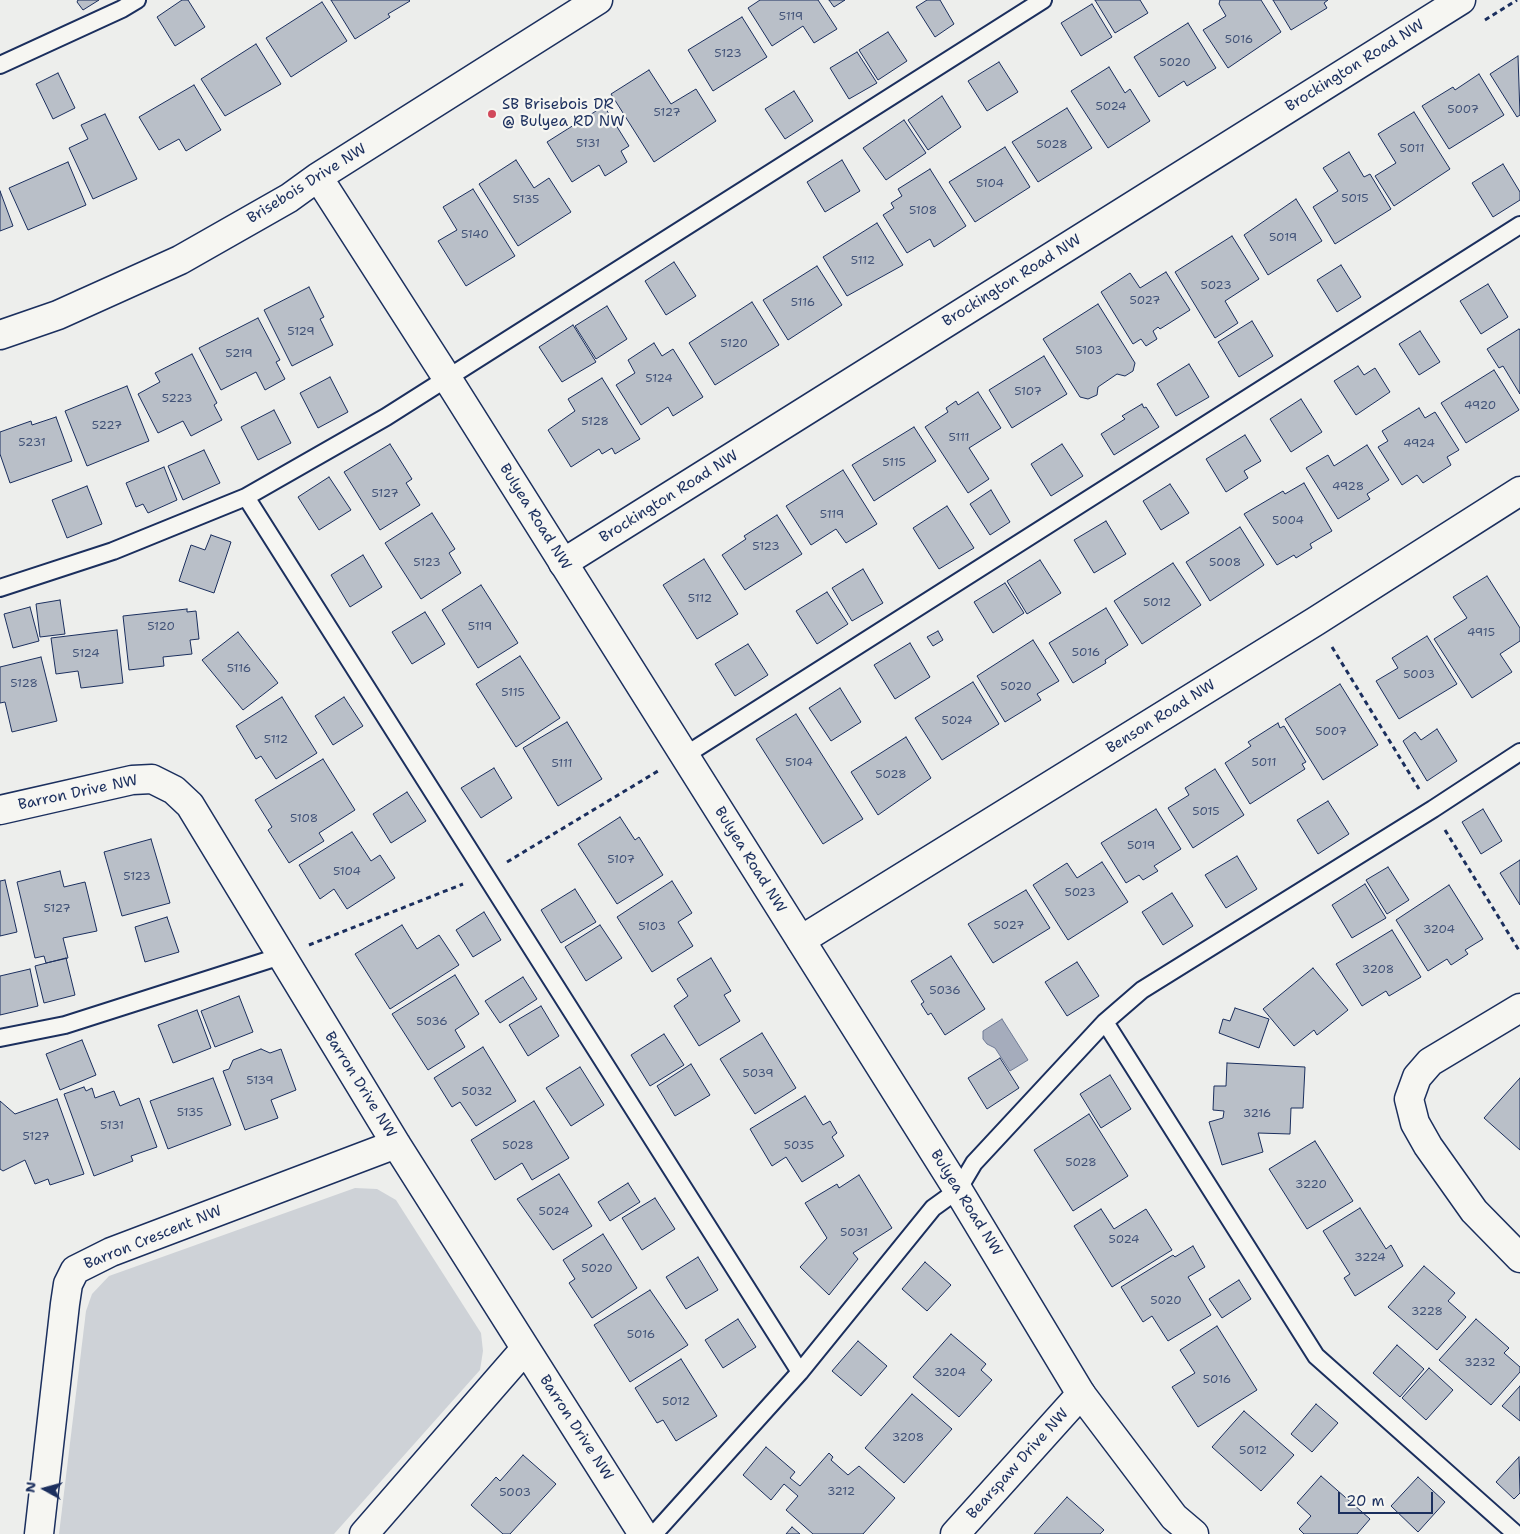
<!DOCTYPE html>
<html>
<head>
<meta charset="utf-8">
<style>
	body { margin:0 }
	#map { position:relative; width:1520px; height:1534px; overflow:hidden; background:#edeeec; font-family:"Shantell Sans",sans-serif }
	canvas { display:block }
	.north { position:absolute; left:20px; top:1464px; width:50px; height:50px; -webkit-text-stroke:4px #f6f6f2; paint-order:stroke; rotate:277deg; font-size:14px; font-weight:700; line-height:20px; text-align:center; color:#1b2f5e }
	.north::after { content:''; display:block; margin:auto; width:18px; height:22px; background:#1b2f5e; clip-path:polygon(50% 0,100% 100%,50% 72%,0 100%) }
	.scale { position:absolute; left:1338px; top:1492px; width:95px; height:22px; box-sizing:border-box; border:2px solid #1b2f5e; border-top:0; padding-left:6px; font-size:15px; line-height:18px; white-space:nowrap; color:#1b2f5e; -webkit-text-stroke:4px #f6f6f2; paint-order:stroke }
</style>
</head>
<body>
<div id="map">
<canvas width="1520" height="1534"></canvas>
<div class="north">N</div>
<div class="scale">20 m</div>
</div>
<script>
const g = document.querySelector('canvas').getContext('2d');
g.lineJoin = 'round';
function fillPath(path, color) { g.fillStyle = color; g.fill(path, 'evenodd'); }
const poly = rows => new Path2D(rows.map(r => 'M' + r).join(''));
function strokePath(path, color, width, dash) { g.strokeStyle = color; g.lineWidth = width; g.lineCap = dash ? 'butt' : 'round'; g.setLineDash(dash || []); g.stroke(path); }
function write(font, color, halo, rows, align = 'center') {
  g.font = font + ' "Shantell Sans",sans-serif'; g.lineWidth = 4.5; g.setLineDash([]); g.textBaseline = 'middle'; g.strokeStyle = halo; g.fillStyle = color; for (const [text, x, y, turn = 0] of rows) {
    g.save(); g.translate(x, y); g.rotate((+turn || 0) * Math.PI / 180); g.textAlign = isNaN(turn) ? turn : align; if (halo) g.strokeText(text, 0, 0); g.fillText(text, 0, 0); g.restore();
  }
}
fillPath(poly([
	[355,1188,377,1189,396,1200,481,1333,483,1351,480,1370,334,1534,59,1534,86,1311,92,1294,109,1276]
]), '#ced2d7');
const water = poly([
	[1002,1019,1028,1060,1010,1071,995,1048,987,1044,983,1039,983,1031,1002,1019]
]);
fillPath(water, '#a5acbc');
strokePath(water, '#6e7a96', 1);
const building = poly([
	[78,0,99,0,83,10,77,2,78,0],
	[182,0,188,0,205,27,175,46,157,17,182,0],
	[331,0,409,0,410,1,388,14,390,17,355,39,331,0],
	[760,0,818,0,837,29,814,43,803,26,772,46,748,8,760,0],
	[829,0,845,0,834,7,829,0],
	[927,0,940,0,954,24,935,37,916,7,927,0],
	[1095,0,1140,0,1148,13,1115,33,1095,0],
	[1220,0,1261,0,1281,32,1228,68,1203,30,1226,16,1219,4,1220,0],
	[1273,0,1328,0,1324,3,1327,8,1291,30,1273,0],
	[322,2,347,41,291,77,266,38,322,2],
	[1092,4,1112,37,1081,56,1061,23,1092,4],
	[742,17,767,57,713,91,688,50,742,17],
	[1188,23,1216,68,1187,86,1184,81,1159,97,1134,57,1188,23],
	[888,32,907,61,878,80,859,50,888,32],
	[256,44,281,84,225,116,201,79,256,44],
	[857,52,877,83,849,99,830,68,857,52],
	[1518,56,1520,115,1517,117,1490,74,1518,56],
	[999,62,1018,92,987,111,968,81,999,62],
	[1109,67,1125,93,1130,89,1150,121,1108,148,1071,91,1109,67],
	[649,70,671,104,696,89,716,121,654,162,611,94,649,70],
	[58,73,75,108,53,119,36,84,58,73],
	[1479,74,1504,115,1449,149,1422,106,1453,87,1455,90,1479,74],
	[194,85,221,130,186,151,179,139,159,150,139,117,194,85],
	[794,91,813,121,785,139,765,109,794,91],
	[942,96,961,127,928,150,908,120,942,96],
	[604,106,629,146,621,151,627,162,605,176,599,165,572,182,547,142,604,106],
	[1067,108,1092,148,1038,182,1012,142,1067,108],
	[1414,112,1450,169,1394,206,1375,176,1396,163,1378,134,1414,112],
	[105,114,137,179,93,199,69,148,88,139,81,125,105,114],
	[904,120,926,153,886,180,863,148,904,120],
	[1005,147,1030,187,975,222,949,182,1005,147],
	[1349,152,1364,177,1370,174,1391,209,1335,244,1313,207,1338,191,1323,168,1349,152],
	[516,160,534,188,549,178,571,212,518,246,479,184,516,160],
	[842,160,860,191,825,212,807,182,842,160],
	[68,162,86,205,28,230,9,188,68,162],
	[1503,164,1520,192,1520,200,1493,217,1472,183,1503,164],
	[930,169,966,226,934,247,930,239,907,253,883,215,894,208,891,203,902,196,898,189,930,169],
	[473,189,515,256,466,286,438,241,457,230,443,207,473,189],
	[0,191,13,226,0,231,0,191],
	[1296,199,1322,241,1268,275,1244,235,1296,199],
	[877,223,903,265,847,296,823,257,877,223],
	[1232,236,1259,279,1225,301,1238,323,1215,338,1175,272,1232,236],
	[674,262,696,296,666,315,645,281,674,262],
	[1341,265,1361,297,1337,312,1317,280,1341,265],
	[817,266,842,305,788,340,763,300,817,266],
	[1166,272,1190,310,1160,329,1158,327,1153,331,1157,339,1146,346,1141,339,1133,344,1101,292,1130,273,1140,288,1166,272],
	[1488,284,1508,317,1481,334,1460,301,1488,284],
	[309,287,324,317,320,319,333,345,292,366,264,310,309,287],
	[752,302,779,345,715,385,689,343,752,302],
	[1098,304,1135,363,1133,371,1125,376,1117,374,1098,387,1097,395,1088,399,1080,397,1043,339,1098,304],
	[607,306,627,339,596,359,575,326,607,306],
	[258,318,280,360,276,362,285,379,265,390,256,372,221,390,199,348,258,318],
	[1252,321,1273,356,1239,377,1218,342,1252,321],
	[573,325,596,362,562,382,539,347,573,325],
	[1519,329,1520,330,1520,394,1503,366,1499,368,1487,349,1519,329],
	[1420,331,1440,362,1419,375,1399,344,1420,331],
	[654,343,662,356,673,349,703,397,673,416,668,407,641,425,616,385,635,373,628,360,654,343],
	[192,354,217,403,214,405,222,420,191,436,183,421,158,433,138,394,160,382,155,373,192,354],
	[1044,356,1067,394,1012,428,989,390,1044,356],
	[1189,364,1209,397,1176,416,1157,384,1189,364],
	[1358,366,1364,375,1375,368,1390,392,1356,415,1334,381,1358,366],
	[1494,370,1519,410,1466,443,1441,403,1494,370],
	[330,377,348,412,318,428,300,393,330,377],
	[602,378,640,439,615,454,612,448,602,454,599,449,571,467,548,430,575,411,568,399,602,378],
	[127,386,149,441,87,466,65,411,127,386],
	[978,392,1001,428,969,448,989,479,968,493,925,427,948,412,946,408,956,401,958,405,978,392],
	[1301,399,1322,432,1291,452,1270,419,1301,399],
	[1142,404,1144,408,1146,407,1159,427,1114,455,1101,434,1125,419,1122,416,1142,404],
	[1419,408,1425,418,1435,412,1459,450,1447,457,1451,465,1423,483,1417,475,1402,485,1378,447,1388,441,1382,431,1419,408],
	[274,410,291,443,258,460,241,427,274,410],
	[56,417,72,461,10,483,0,454,0,432,31,421,32,425,56,417],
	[914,427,936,461,874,501,852,465,914,427],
	[1245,435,1261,461,1244,471,1248,478,1226,492,1206,459,1245,435],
	[390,444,412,479,406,483,420,505,380,530,344,472,390,444],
	[1062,444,1083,476,1051,496,1031,464,1062,444],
	[1367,445,1389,480,1367,494,1370,499,1338,519,1306,468,1328,455,1334,466,1367,445],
	[204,450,220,483,183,500,168,466,204,450],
	[164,467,177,500,148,513,143,504,136,507,126,483,164,467],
	[843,470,877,524,846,543,836,529,811,545,786,506,843,470],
	[329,477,351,510,319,530,298,497,329,477],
	[1304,483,1332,531,1310,544,1312,548,1296,558,1294,555,1277,565,1244,514,1283,491,1285,494,1304,483],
	[1170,484,1189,513,1161,530,1143,501,1170,484],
	[87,486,102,524,67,538,52,500,87,486],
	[991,490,1010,522,990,535,970,504,991,490],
	[947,506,974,548,939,569,913,528,947,506],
	[432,513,455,549,449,553,461,573,421,599,385,543,432,513],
	[777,515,802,554,745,590,722,555,746,539,744,536,777,515],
	[1106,521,1126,554,1094,573,1074,540,1106,521],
	[1240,527,1264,565,1210,601,1186,562,1240,527],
	[211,535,231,542,214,593,179,581,191,545,205,550,211,535],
	[363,555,382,587,350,607,331,575,363,555],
	[704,559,738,614,697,639,663,585,704,559],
	[1040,560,1061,593,1027,614,1007,581,1040,560],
	[1173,563,1201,605,1142,644,1114,601,1173,563],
	[863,569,883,603,852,621,832,588,863,569],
	[1487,576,1520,628,1520,641,1500,654,1512,672,1472,698,1434,639,1467,618,1453,597,1487,576],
	[1005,583,1024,613,993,633,974,602,1005,583],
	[481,585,518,643,478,668,442,610,481,585],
	[827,592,848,624,817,644,796,611,827,592],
	[60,600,65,634,40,637,36,604,60,600],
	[30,607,39,641,13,648,4,614,30,607],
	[1106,608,1128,645,1105,660,1106,663,1073,683,1049,643,1106,608],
	[187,609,187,612,196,611,199,639,190,640,192,654,163,657,164,666,129,670,123,616,187,609],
	[425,612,445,644,412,664,392,632,425,612],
	[117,630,123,683,81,688,78,671,56,674,51,638,117,630],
	[938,631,943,640,933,646,927,637,938,631],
	[238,632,278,683,243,710,202,660,238,632],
	[1427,636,1457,684,1399,719,1376,681,1398,668,1392,658,1427,636],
	[1033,640,1059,681,1037,694,1041,700,1005,722,977,676,1033,640],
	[910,643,930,677,895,699,874,665,910,643],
	[748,644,768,675,735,696,715,664,748,644],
	[520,656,560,718,516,747,476,684,520,656],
	[41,657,57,721,12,732,5,702,0,703,0,667,41,657],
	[973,682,999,724,942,760,915,718,973,682],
	[1340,684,1378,745,1323,780,1285,719,1340,684],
	[840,688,861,722,831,741,809,708,840,688],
	[282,697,317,753,276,779,261,756,256,759,236,726,282,697],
	[344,697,363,726,333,745,315,716,344,697],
	[796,714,863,819,823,844,756,739,796,714],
	[567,722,602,779,558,806,523,748,567,722],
	[1278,723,1280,728,1284,726,1306,762,1302,764,1305,769,1250,804,1225,763,1251,746,1248,742,1278,723],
	[1437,729,1457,761,1427,781,1403,741,1415,732,1421,740,1437,729],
	[906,737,931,778,878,815,851,772,906,737],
	[323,759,355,810,319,833,324,841,289,863,268,830,272,827,255,800,323,759],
	[494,768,512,798,481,818,461,788,494,768],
	[1215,769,1244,815,1193,848,1168,808,1189,795,1185,788,1215,769],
	[407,792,426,821,391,843,373,814,407,792],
	[1328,801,1349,834,1318,854,1297,820,1328,801],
	[1156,809,1181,849,1154,866,1158,871,1143,880,1139,875,1126,883,1101,843,1156,809],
	[1483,809,1502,841,1481,854,1462,822,1483,809],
	[620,817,635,840,639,837,663,875,617,904,578,844,620,817],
	[352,832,371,861,380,855,395,878,347,909,334,889,320,899,299,865,352,832],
	[151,839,170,903,122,916,104,852,151,839],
	[1237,856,1257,889,1226,908,1205,875,1237,856],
	[1520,860,1520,905,1500,873,1520,860],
	[1102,862,1128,902,1068,940,1033,885,1067,863,1077,878,1102,862],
	[1388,867,1409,900,1387,914,1366,880,1388,867],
	[60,871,64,887,85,882,97,931,63,938,68,958,46,963,44,956,35,958,17,882,60,871],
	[5,880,17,932,0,936,0,881,5,880],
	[672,881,692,913,678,922,693,946,652,972,617,917,672,881],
	[1365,884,1386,918,1352,938,1332,905,1365,884],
	[1449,885,1483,939,1465,950,1468,954,1451,965,1447,959,1428,971,1396,920,1449,885],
	[575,889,596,922,561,943,541,910,575,889],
	[1026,890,1050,928,993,963,968,924,1026,890],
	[1172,893,1193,926,1163,945,1142,912,1172,893],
	[484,912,501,940,473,957,456,930,484,912],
	[167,917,179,952,145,962,135,927,167,917],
	[402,925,417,949,439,935,459,965,390,1009,355,954,402,925],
	[600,925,622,958,586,981,565,947,600,925],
	[1392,930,1421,977,1389,996,1386,991,1362,1006,1336,964,1392,930],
	[951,956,985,1009,945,1035,931,1013,928,1015,921,1004,924,1002,911,981,951,956],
	[66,958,75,995,44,1003,35,966,66,958],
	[711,958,731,991,724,995,740,1021,699,1046,674,1006,688,996,677,979,711,958],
	[1077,962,1099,996,1067,1016,1045,982,1077,962],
	[1313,968,1348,1010,1317,1035,1314,1030,1294,1046,1263,1009,1313,968],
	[30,969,38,1006,0,1015,0,976,30,969],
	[455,975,479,1014,455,1030,465,1047,428,1070,392,1014,455,975],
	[523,977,537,999,500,1023,485,1001,523,977],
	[239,996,253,1032,215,1047,201,1011,239,996],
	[541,1006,559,1036,528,1056,509,1025,541,1006],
	[1235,1008,1269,1019,1259,1048,1219,1033,1223,1019,1230,1021,1235,1008],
	[197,1010,211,1048,173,1063,158,1025,197,1010],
	[762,1033,796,1088,755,1114,720,1059,762,1033],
	[664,1034,684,1065,650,1086,631,1055,664,1034],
	[82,1040,96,1075,60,1090,46,1054,82,1040],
	[483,1047,516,1101,476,1126,460,1102,452,1107,434,1078,483,1047],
	[261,1049,270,1053,281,1049,296,1090,271,1100,278,1118,245,1130,223,1071,229,1069,233,1060,261,1049],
	[1000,1058,1019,1088,987,1109,968,1078,1000,1058],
	[1227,1063,1305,1067,1303,1108,1291,1108,1290,1134,1258,1133,1263,1152,1222,1165,1209,1122,1223,1118,1224,1111,1213,1110,1214,1086,1226,1086,1227,1063],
	[691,1064,710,1095,675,1116,657,1086,691,1064],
	[580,1067,604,1105,571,1126,546,1088,580,1067],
	[1110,1075,1131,1109,1101,1128,1080,1094,1110,1075],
	[213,1078,231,1125,168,1149,150,1101,213,1078],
	[1520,1078,1520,1150,1484,1118,1520,1078],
	[84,1087,86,1091,92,1088,95,1098,114,1091,120,1106,139,1098,157,1147,131,1156,133,1161,94,1176,64,1094,84,1087],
	[805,1096,823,1125,830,1121,837,1133,832,1137,844,1156,802,1182,786,1157,772,1166,750,1129,805,1096],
	[57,1099,84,1174,50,1185,48,1179,35,1184,25,1160,3,1171,0,1169,0,1101,15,1114,57,1099],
	[534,1101,569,1158,532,1180,522,1163,495,1180,471,1140,534,1101],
	[1089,1114,1128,1176,1073,1211,1034,1150,1089,1114],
	[1315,1141,1353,1201,1307,1229,1269,1169,1315,1141],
	[559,1174,592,1226,553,1250,517,1199,559,1174],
	[859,1175,892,1228,853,1253,858,1259,829,1295,800,1267,827,1238,805,1203,837,1184,839,1188,859,1175],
	[628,1183,640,1202,610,1221,598,1202,628,1183],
	[655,1198,675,1229,642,1250,622,1218,655,1198],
	[1360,1208,1386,1249,1391,1245,1403,1266,1355,1296,1344,1278,1350,1274,1323,1231,1360,1208],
	[1101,1209,1114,1229,1146,1209,1172,1250,1112,1287,1074,1226,1101,1209],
	[603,1234,637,1288,592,1318,569,1283,575,1279,563,1260,603,1234],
	[1193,1246,1205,1267,1188,1277,1211,1315,1168,1341,1152,1316,1143,1322,1121,1287,1173,1255,1175,1257,1193,1246],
	[698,1257,718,1290,686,1309,666,1277,698,1257],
	[925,1262,951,1285,927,1311,902,1289,925,1262],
	[1424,1266,1455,1293,1448,1301,1466,1317,1437,1350,1388,1307,1424,1266],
	[1239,1280,1251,1299,1222,1318,1209,1299,1239,1280],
	[650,1290,688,1345,630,1382,594,1325,650,1290],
	[738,1319,756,1347,723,1368,705,1340,738,1319],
	[1476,1319,1509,1348,1504,1353,1520,1367,1520,1372,1491,1405,1439,1360,1476,1319],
	[1217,1326,1257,1390,1198,1427,1172,1387,1195,1373,1180,1350,1217,1326],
	[951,1334,986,1364,981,1370,992,1380,959,1417,913,1377,951,1334],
	[858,1341,887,1366,861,1396,832,1371,858,1341],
	[1397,1345,1424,1369,1400,1397,1373,1373,1397,1345],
	[681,1359,717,1416,676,1441,663,1420,657,1423,635,1388,681,1359],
	[1429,1368,1453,1390,1426,1420,1402,1398,1429,1368],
	[1520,1386,1520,1421,1502,1406,1520,1386],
	[912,1394,952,1429,904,1483,865,1448,912,1394],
	[1316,1404,1338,1423,1312,1452,1291,1434,1316,1404],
	[1244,1411,1294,1455,1261,1491,1212,1447,1244,1411],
	[766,1447,795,1472,790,1478,800,1486,829,1453,833,1457,831,1460,848,1475,859,1466,895,1498,863,1534,813,1534,786,1510,798,1496,784,1484,771,1500,743,1475,766,1447],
	[523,1455,556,1484,510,1534,503,1534,471,1505,496,1477,500,1481,523,1455],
	[1519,1457,1520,1493,1514,1499,1496,1482,1519,1457],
	[1321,1476,1370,1519,1357,1534,1304,1534,1299,1529,1311,1516,1297,1503,1321,1476],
	[1418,1477,1445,1502,1418,1532,1391,1506,1418,1477],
	[1067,1497,1104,1530,1100,1534,1034,1534,1067,1497],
	[792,1527,800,1534,786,1534,792,1527]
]);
fillPath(building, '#b9bfc8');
strokePath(building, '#1b2f5e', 1);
const lane = poly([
	[0,65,122,9,137,0],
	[246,497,800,1372],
	[0,588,113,551,246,497,386,417,1043,0],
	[684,756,1520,225],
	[1105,1022,1316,1356,1516,1534],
	[0,1038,65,1025,281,956],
	[654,1534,800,1372,933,1208,958,1190,974,1163,1105,1022,1142,990,1433,809,1520,752]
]);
const street = poly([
	[563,563,1461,0],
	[0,810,132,780,152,779,174,790,190,805,396,1144,643,1534],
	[801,940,1316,621,1520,491],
	[1520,1008,1430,1062,1417,1077,1409,1099,1415,1123,1428,1146,1474,1211,1520,1258],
	[39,1534,65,1304,68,1284,75,1270,111,1252,396,1144],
	[364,1534,525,1349],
	[955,1534,1081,1394]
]);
const secondary = poly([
	[318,177,447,378,958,1190,1081,1394,1174,1517,1194,1534],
	[0,335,58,315,180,260,289,198,318,177,598,0]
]);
strokePath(lane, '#1b2f5e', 20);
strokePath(street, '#1b2f5e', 31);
strokePath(secondary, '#1b2f5e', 31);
strokePath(poly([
	[1485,20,1517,0],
	[1332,647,1419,789],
	[1445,830,1520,952],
	[507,862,658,771],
	[309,945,463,884]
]), '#1b2f5e', 3, [5, 4]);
strokePath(lane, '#f6f6f2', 16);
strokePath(street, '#f6f6f2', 28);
strokePath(secondary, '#f6f6f2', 28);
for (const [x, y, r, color] of [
	[492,114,5,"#d1495b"]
]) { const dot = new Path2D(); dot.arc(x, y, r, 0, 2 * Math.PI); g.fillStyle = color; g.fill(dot); strokePath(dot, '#f6f6f2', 2); }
write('12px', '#425378', null, [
	["5119",791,17],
	["5016",1239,40],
	["5123",728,54],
	["5020",1175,63],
	["5024",1111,107],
	["5007",1463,110],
	["5127",667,113],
	["5131",588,144],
	["5028",1052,145],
	["5011",1412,149],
	["5104",990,184],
	["5015",1355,199],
	["5135",526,200],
	["5108",923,211],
	["5140",475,235],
	["5019",1283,238],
	["5112",863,261],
	["5023",1216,286],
	["5027",1145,301],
	["5116",803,303],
	["5129",301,332],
	["5120",734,344],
	["5103",1089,351],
	["5219",239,354],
	["5124",659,379],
	["5107",1028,392],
	["5223",177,399],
	["4920",1480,406],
	["5128",595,422],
	["5227",107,426],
	["5111",959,438],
	["5231",32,443],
	["4924",1419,444],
	["5115",894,463],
	["4928",1348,487],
	["5127",385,494],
	["5119",832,515],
	["5004",1288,521],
	["5123",766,547],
	["5123",427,563],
	["5008",1225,563],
	["5112",700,599],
	["5012",1157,603],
	["5120",161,627],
	["5119",480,627],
	["4915",1481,633],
	["5016",1086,653],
	["5124",86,654],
	["5116",239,669],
	["5003",1419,675],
	["5128",24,684],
	["5020",1016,687],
	["5115",513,693],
	["5024",957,721],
	["5007",1331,732],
	["5112",276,740],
	["5104",799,763],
	["5011",1264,763],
	["5111",562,764],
	["5028",891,775],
	["5015",1206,812],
	["5108",304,819],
	["5019",1141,846],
	["5107",621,860],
	["5104",347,872],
	["5123",137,877],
	["5023",1080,893],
	["5127",57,909],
	["5027",1009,926],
	["5103",652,927],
	["3204",1439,930],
	["3208",1378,970],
	["5036",945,991],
	["5036",432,1022],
	["5039",758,1074],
	["5139",260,1081],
	["5032",477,1092],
	["5135",190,1113],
	["3216",1257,1114],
	["5131",112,1126],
	["5127",36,1137],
	["5028",518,1146],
	["5035",799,1146],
	["5028",1081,1163],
	["3220",1311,1185],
	["5024",554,1212],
	["5031",854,1233],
	["5024",1124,1240],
	["3224",1370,1258],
	["5020",597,1269],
	["5020",1166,1301],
	["3228",1427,1312],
	["5016",641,1335],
	["3232",1480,1363],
	["3204",950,1373],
	["5016",1217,1380],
	["5012",676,1402],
	["3208",908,1438],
	["5012",1253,1451],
	["3212",841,1492],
	["5003",515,1493]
]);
write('15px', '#1b2f5e', '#f6f6f2', [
	["Brockington Road NW",1355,66,-32],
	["Brisebois Drive NW",307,184,-32],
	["Brockington Road NW",1012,281,-32],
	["Brockington Road NW",669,497,-32],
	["Bulyea Road NW",535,517,58],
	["Benson Road NW",1161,717,-32],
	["Barron Drive NW",78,793,-12],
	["Bulyea Road NW",750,860,58],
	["Barron Drive NW",360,1085,58],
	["Bulyea Road NW",966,1203,58],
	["Barron Crescent NW",153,1238,-22],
	["Barron Drive NW",576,1428,57],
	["Bearspaw Drive NW",1018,1464,-48]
]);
write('15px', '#1b2f5e', '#f6f6f2', [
	["SB Brisebois DR",502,105],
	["@ Bulyea RD NW",502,122]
], 'left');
</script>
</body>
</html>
